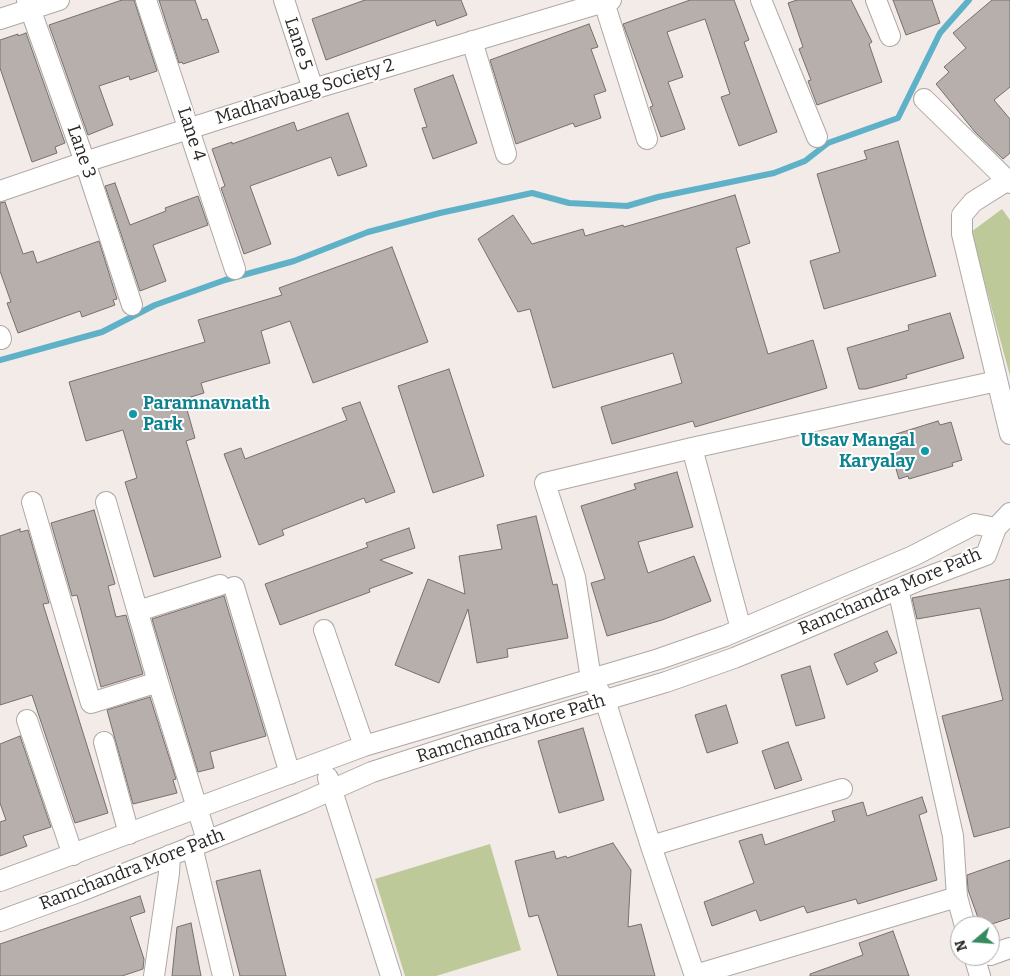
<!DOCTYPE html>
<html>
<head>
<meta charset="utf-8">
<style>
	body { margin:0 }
	#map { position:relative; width:1010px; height:976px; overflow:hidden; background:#f2ebe7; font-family:Bitter,serif }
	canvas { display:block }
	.north { position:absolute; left:950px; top:916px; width:50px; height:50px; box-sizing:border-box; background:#fff; border:1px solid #aaa9a8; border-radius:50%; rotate:252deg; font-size:14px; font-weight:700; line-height:20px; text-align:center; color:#2a2826 }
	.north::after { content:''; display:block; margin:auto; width:18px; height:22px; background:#358b5f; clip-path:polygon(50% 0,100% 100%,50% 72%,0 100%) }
</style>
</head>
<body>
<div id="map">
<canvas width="1010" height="976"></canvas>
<div class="north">N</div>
</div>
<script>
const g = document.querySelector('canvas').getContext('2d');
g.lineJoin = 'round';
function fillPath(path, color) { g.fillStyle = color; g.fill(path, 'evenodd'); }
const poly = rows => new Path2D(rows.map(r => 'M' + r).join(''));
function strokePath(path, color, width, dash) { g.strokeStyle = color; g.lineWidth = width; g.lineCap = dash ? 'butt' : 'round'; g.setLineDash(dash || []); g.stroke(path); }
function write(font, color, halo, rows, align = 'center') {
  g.font = font + ' Bitter,serif'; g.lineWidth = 4; g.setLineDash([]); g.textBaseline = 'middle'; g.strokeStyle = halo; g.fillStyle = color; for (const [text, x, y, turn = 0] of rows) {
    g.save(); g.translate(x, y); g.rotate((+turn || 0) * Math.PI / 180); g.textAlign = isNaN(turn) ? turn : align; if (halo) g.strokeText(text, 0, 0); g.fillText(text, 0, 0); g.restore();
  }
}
fillPath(poly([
	[1002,209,1010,220,1010,376,971,232],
	[490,844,521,950,436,976,405,976,375,879]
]), '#bec99a');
strokePath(poly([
	[0,360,102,332,155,305,225,280,294,261,368,232,440,213,532,193,569,203,627,206,658,197,774,173,805,161,828,143,898,118,940,33,969,0]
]), '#5fb1c8', 6);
const building = poly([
	[122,0,134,0,157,71,130,80,129,76,99,86,113,125,88,135,49,25,122,0],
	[159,0,195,0,202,20,207,19,219,52,183,64,182,62,179,63,159,0],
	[365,0,461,0,467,15,437,26,435,20,326,60,312,19,365,0],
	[690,0,734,0,749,40,744,42,777,132,739,146,721,97,730,94,705,19,667,32,683,77,668,82,685,129,661,137,650,107,653,106,623,24,690,0],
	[797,0,851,0,872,42,869,44,882,82,817,105,808,81,811,80,799,49,803,47,788,3,797,0],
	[893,0,932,0,940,23,906,35,893,0],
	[992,0,1010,0,1010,87,994,100,1010,119,1010,153,1003,159,975,132,936,84,949,72,944,67,966,48,953,33,992,0],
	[589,24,598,47,591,49,606,91,594,95,601,118,575,127,573,123,516,144,490,60,589,24],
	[26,33,65,143,55,147,57,153,32,162,0,68,0,40,18,34,18,36,26,33],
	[453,75,477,143,433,159,422,128,427,127,414,89,453,75],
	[348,113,367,166,338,176,331,157,250,186,271,244,244,254,221,188,225,186,212,149,232,142,232,144,294,122,297,131,348,113],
	[898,141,936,276,824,309,810,261,840,252,817,174,867,159,864,151,898,141],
	[115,183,130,225,166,211,165,208,198,196,208,225,153,245,166,281,140,291,105,186,115,183],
	[735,195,750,243,736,248,768,354,813,340,827,388,695,427,693,421,612,444,601,407,682,383,673,353,553,388,530,309,518,312,478,239,513,215,532,244,583,229,585,236,623,225,624,227,735,195],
	[5,202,23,254,33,251,37,263,99,241,117,299,113,300,115,305,82,317,80,311,18,333,7,303,11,302,0,271,0,203,5,202],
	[392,247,428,342,313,383,290,321,261,331,270,363,201,383,204,393,184,399,195,438,186,441,221,557,154,577,125,482,137,478,123,430,86,441,69,382,205,342,198,320,282,295,279,288,392,247],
	[950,313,964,358,906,375,907,378,866,389,859,389,847,348,909,330,908,325,950,313],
	[449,369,484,476,433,493,398,386,449,369],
	[360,402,395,492,366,503,364,498,282,530,284,535,259,545,224,454,241,448,245,459,347,420,342,408,360,402],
	[938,421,940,425,951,422,962,460,952,463,953,466,909,479,908,476,899,479,888,442,897,439,896,434,938,421],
	[677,472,693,527,638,542,648,573,694,556,711,601,662,620,607,636,591,583,605,579,581,506,636,489,634,484,677,472],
	[94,510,115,584,108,586,116,617,126,615,143,674,101,687,77,595,72,596,51,523,94,510],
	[536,516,553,585,557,584,568,638,507,649,508,657,477,663,468,609,439,683,395,665,428,579,465,594,459,556,502,549,497,525,536,516],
	[409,528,415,548,380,560,413,573,369,589,370,592,280,625,265,584,368,547,366,543,409,528],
	[20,529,20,532,28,530,49,603,43,604,108,813,75,823,32,695,0,705,0,536,20,529],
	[1010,579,1010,827,974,837,942,716,1003,700,980,608,917,619,912,598,1010,579],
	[224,596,266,736,210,752,214,768,198,772,152,619,224,596],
	[887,631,897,653,874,663,878,671,847,685,834,654,887,631],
	[810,666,825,718,796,726,781,675,810,666],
	[150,697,176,779,173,780,177,793,133,804,107,710,150,697],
	[726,705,738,743,707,753,695,715,726,705],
	[583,728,604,800,559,813,538,741,583,728],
	[20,736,51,827,23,836,27,846,0,856,0,822,6,820,0,803,0,744,20,736],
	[788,742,802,780,775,789,762,751,788,742],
	[922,797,927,812,919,815,937,880,858,904,856,899,807,913,804,906,760,921,756,910,712,926,704,902,754,883,739,841,762,834,765,845,835,821,832,811,863,802,867,816,922,797],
	[613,843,631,870,628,927,641,924,655,976,558,976,538,915,529,917,515,861,554,851,556,859,566,856,567,858,613,843],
	[1010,860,1010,918,986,926,981,926,968,890,967,875,1010,860],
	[260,870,286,976,240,976,224,913,216,881,260,870],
	[140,896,145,912,130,917,144,959,143,969,122,976,0,976,0,944,140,896],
	[191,923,201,976,172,976,177,927,191,923],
	[893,931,909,976,810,976,810,974,863,955,859,943,893,931]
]);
fillPath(building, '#b6afac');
strokePath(building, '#76706c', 1);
const minor = poly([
	[27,0,85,162,132,305],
	[146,0,235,269],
	[284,0,313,89],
	[761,0,817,137],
	[876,0,890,36],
	[604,2,647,139],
	[0,19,59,0],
	[472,41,506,154],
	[924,99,1010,183],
	[1008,180,973,202,962,215,962,234,1010,434],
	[0,191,85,162,313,89,611,0],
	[0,336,1,339],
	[692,448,741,629],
	[32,502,91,703,158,682],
	[106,502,158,682,207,840],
	[234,587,290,774],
	[898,589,953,836,957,897],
	[138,611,220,585],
	[324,630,364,746],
	[27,720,73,855],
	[104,742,129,834],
	[328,778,391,976],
	[192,846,223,976],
	[651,846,842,789],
	[0,881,364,746,659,659,725,636,913,556,975,524,996,528],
	[0,921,81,891,302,803,372,772,471,740,666,682,734,658,790,635,922,579,986,555,996,528,1010,513],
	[990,955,1010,948],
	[974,956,980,976],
	[695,975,957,897,965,926],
	[154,976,169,873,170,855],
	[695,976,651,846,605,700,591,679,575,577,545,483,692,448,997,381]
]);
strokePath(minor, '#afa8a4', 22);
strokePath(minor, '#fff', 20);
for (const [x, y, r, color] of [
	[133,414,5,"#0f9aa8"],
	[925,451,5,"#0f9aa8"]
]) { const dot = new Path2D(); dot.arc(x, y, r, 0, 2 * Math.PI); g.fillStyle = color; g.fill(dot); strokePath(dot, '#fff', 2); }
write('18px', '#2a2826', '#fff', [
	["Lane 5",298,44,72],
	["Madhavbaug Society 2",305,92,-17],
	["Lane 4",191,134,72],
	["Lane 3",81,152,71],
	["Ramchandra More Path",890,592,-23],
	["Ramchandra More Path",511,729,-17],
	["Ramchandra More Path",132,870,-21]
]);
write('bold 18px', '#0d838f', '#fff', [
	["Paramnavnath",143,404],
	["Park",143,425],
	["Utsav Mangal",915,441,"right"],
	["Karyalay",915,462,"right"]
], 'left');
</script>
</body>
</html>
